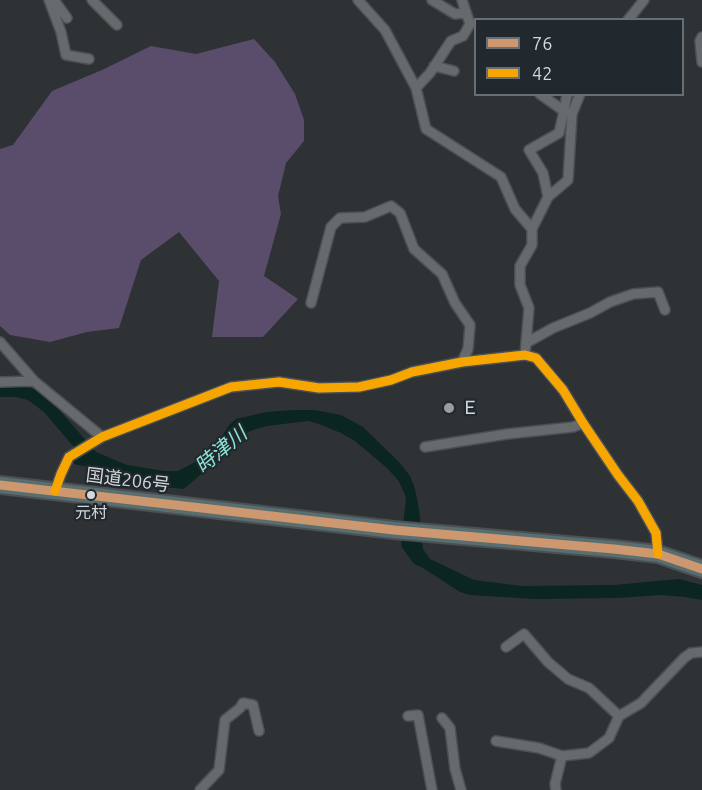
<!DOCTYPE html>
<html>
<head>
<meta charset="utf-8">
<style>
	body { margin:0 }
	#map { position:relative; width:702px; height:790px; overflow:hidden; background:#2e3235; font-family:Ubuntu,sans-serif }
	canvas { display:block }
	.legend { position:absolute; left:474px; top:18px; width:210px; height:78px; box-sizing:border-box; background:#21282e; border:2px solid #686e74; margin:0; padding:8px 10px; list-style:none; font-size:18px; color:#d3d8dc }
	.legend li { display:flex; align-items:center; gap:12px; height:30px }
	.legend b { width:30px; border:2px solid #686e74 }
</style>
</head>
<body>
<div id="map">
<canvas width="702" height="790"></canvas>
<ul class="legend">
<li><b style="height:8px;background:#cd976f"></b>76</li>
<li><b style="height:8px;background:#f7a600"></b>42</li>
</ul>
</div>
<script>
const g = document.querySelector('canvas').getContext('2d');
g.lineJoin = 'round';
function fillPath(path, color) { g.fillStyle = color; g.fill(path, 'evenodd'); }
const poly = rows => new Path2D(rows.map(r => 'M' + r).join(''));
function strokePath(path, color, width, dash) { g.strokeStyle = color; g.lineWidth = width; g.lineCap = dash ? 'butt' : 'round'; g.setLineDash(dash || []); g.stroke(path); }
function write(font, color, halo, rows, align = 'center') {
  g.font = font + ' Ubuntu,"Noto Sans JP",sans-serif'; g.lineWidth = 4.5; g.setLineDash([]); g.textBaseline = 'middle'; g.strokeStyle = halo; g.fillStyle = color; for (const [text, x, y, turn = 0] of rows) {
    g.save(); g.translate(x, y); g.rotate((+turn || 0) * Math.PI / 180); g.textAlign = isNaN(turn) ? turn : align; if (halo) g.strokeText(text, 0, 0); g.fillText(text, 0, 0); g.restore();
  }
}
fillPath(poly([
	[254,39,275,62,295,94,304,120,304,141,286,163,278,196,281,214,264,276,298,299,263,337,212,337,219,281,179,232,141,260,119,328,87,332,50,342,10,335,0,326,0,149,13,145,52,91,102,70,151,46,196,54]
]), '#5a4d6b');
fillPath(poly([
	[19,385,35,389,47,396,96,452,127,465,164,471,178,471,195,462,214,448,229,425,236,419,266,412,293,410,315,410,341,415,363,427,399,462,410,476,415,489,419,509,423,549,430,559,474,580,522,586,614,585,679,579,702,585,702,600,685,597,661,595,617,598,535,599,470,595,460,592,423,568,414,564,401,546,406,498,403,490,398,480,387,468,355,441,341,433,319,424,308,421,267,426,250,431,240,437,221,457,184,489,135,484,119,481,104,476,92,468,74,464,74,447,44,412,28,400,16,397,0,397,0,387]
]), '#0b2521');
const street = poly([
	[49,0,61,32,66,55,89,59],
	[54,0,67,18],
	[92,0,117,25],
	[358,0,385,30,416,88,426,129,501,177,515,209,532,229,532,245,520,266,520,285,529,308,525,355],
	[432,0,455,14,466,13],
	[628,20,644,0],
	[702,37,700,41,702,62],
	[434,66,454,71],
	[416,88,430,73,451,41,463,36,470,24,462,0],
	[540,94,564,111,559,133,529,150,543,173,548,197],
	[564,111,567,94],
	[532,229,548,197,568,180,572,114,580,94],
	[311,303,331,227,340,218,365,217,391,206,400,213,414,249,442,274,455,303,470,325,468,349,462,362],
	[0,342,34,381,102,437],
	[526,343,553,328,590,313,610,302,633,294,658,292,665,310],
	[0,382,34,381],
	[425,447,507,434,573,427,583,423],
	[55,491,61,474,69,457,102,437,231,387,279,382,319,388,359,387,391,380,412,372,462,362,525,355,536,358,563,390,583,423,618,475,638,501,656,533,658,554],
	[506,647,524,634,548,662,568,679,589,688,619,716],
	[408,716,418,715,432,790],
	[442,718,450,728,455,769,461,790],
	[496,741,539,748,562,756],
	[200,790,219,770,225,720,240,708,243,703,253,705,259,731],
	[556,790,555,784,562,756,589,753,609,738,619,716,641,703,684,658,691,653,702,652]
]);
const highway = poly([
	[0,485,394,530,614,549,658,554,702,569]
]);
strokePath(street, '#4c5052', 12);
strokePath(highway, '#4c5052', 20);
strokePath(street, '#676a6c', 9);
strokePath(highway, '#586e71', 16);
strokePath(poly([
	[0,485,394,530,614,549,658,554,702,569]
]), '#cd976f', 9);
strokePath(poly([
	[55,491,61,474,69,457,102,437,231,387,279,382,319,388,359,387,391,380,412,372,462,362,525,355,536,358,563,390,583,423,618,475,638,501,656,533,658,554]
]), '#f7a600', 9);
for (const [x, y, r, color] of [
	[449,408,6,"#999ea2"],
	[91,495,5,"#d3d8dc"]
]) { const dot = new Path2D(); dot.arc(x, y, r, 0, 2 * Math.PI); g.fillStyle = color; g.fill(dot); strokePath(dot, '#21282e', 2); }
write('16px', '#d3d8dc', '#21282e', [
	["元村",91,513]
]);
write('18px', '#d3d8dc', '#21282e', [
	["Ｅ",461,408]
], 'left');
write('18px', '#d3d8dc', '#21282e', [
	["国道206号",128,480,7]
]);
write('italic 20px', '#8de5d3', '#21282e', [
	["時津川",221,450,-40]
]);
</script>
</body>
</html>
